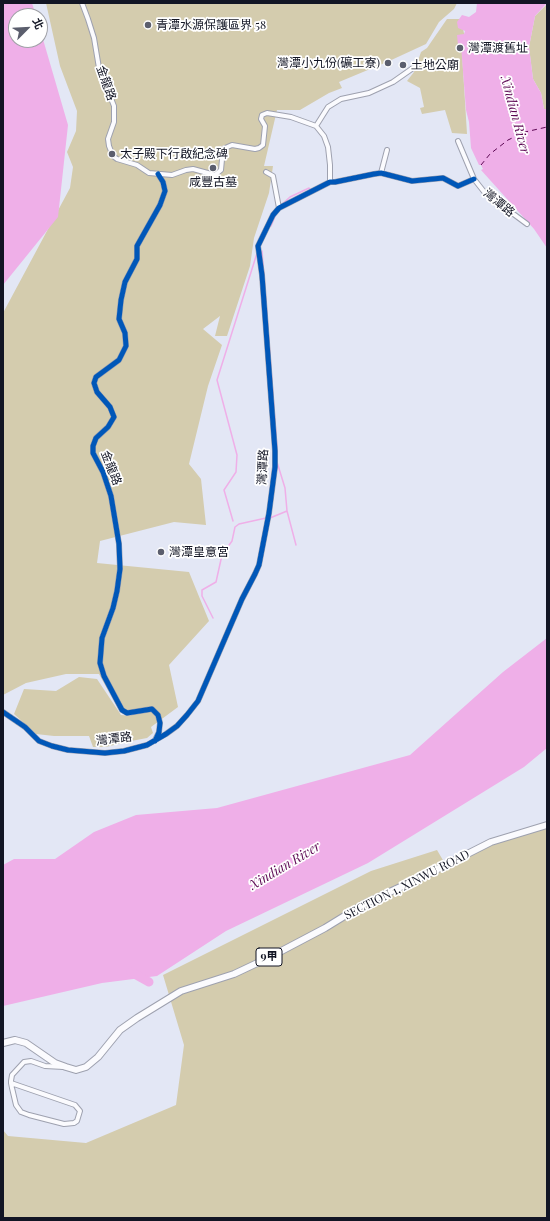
<!DOCTYPE html>
<html>
<head>
<meta charset="utf-8">
<style>
	body { margin:0 }
	#map { position:relative; width:550px; height:1221px; overflow:hidden; background:#e3e7f5; font-family:"Playfair Display","Noto Sans TC",serif }
	canvas { display:block }
	.frame { position:absolute; inset:0; border:4px solid #121524; pointer-events:none }
	.north { position:absolute; left:8px; top:8px; width:40px; height:40px; box-sizing:border-box; background:#fff; border:1px solid #a0a1a7; border-radius:50%; rotate:66deg; font-size:11px; font-weight:700; line-height:16px; text-align:center; color:#121524 }
	.north::after { content:''; display:block; margin:auto; width:14px; height:18px; background:#5b5e6d; clip-path:polygon(50% 0,100% 100%,50% 72%,0 100%) }
</style>
</head>
<body>
<div id="map">
<canvas width="550" height="1221"></canvas>
<div class="frame"></div>
<div class="north">北</div>
</div>
<script>
const g = document.querySelector('canvas').getContext('2d');
g.lineJoin = 'round';
function fillPath(path, color) { g.fillStyle = color; g.fill(path, 'evenodd'); }
const poly = rows => new Path2D(rows.map(r => 'M' + r).join(''));
function strokePath(path, color, width, dash) { g.strokeStyle = color; g.lineWidth = width; g.lineCap = dash ? 'butt' : 'round'; g.setLineDash(dash || []); g.stroke(path); }
function write(font, color, halo, rows, align = 'center') {
  g.font = font + ' "Playfair Display","Noto Sans TC",serif'; g.lineWidth = 3.5; g.setLineDash([]); g.textBaseline = 'middle'; g.strokeStyle = halo; g.fillStyle = color; for (const [text, x, y, turn = 0] of rows) {
    g.save(); g.translate(x, y); g.rotate((+turn || 0) * Math.PI / 180); g.textAlign = isNaN(turn) ? turn : align; if (halo) g.strokeText(text, 0, 0); g.fillText(text, 0, 0); g.restore();
  }
}
fillPath(poly([
	[46,3,457,3,454,9,439,22,426,44,387,62,339,82,342,88,329,93,300,110,277,110,264,166,273,166,269,193,254,238,250,266,227,336,215,336,220,316,203,329,222,345,208,386,189,464,201,479,206,525,174,522,100,541,97,563,189,572,209,621,169,665,178,707,151,727,153,733,147,738,126,742,106,747,93,747,89,736,54,736,36,734,14,714,24,689,56,691,79,677,97,679,121,715,131,716,117,706,99,674,66,674,26,683,3,695,3,313,70,188,73,167,67,152,76,131,77,111,60,66],
	[547,4,547,108,546,109,544,109,541,93,533,79,529,47,535,16],
	[447,19,461,19,466,43,462,53,467,134,452,133,445,110,422,114,420,108,424,107,420,88,407,81,414,72,421,52,427,48],
	[547,823,547,1218,3,1218,3,1130,8,1136,86,1143,176,1105,184,1045,163,975,371,871,437,850,447,867,496,840]
]), '#d4ccae');
fillPath(poly([
	[3,3,32,3,36,16,16,16,16,40,40,40,40,29,68,125,58,217,3,285],
	[477,3,547,3,535,16,529,47,533,79,541,93,544,109,546,109,547,113,547,248,534,229,481,170,483,169,481,165,479,165,471,148,469,122,466,110,461,45,458,45,457,35,464,34,465,31,458,28,457,22,462,15,469,17,476,12],
	[547,638,547,748,524,767,368,863,226,931,157,976,102,983,3,1006,3,865,14,859,55,859,94,832,136,815,217,808,410,755,503,672]
]), '#efafe8');
strokePath(poly([
	[280,206,290,197,309,188,312,190],
	[271,226,276,214],
	[262,251,277,448],
	[277,462,285,488,287,511,296,545],
	[270,518,287,511],
	[233,521,224,490,236,472,237,455,217,380,258,250],
	[213,618,202,596,202,590,216,582,222,555,232,541,235,527,239,524,266,518]
]), '#efafe8', 1.5);
strokePath(poly([
	[131,972,149,982]
]), '#efafe8', 9);
strokePath(poly([
	[481,165,490,154,508,140,525,132,547,127]
]), '#5c0753', 1, [5, 4]);
const minor = poly([
	[82,3,88,19,94,38,99,68,114,106,114,122,108,139,109,146,113,156,117,159,137,165,149,173,172,175,186,170,193,169,215,175,221,170,223,149,232,145,255,149,259,148,263,145,265,126,261,119,262,115,267,113,291,117,316,126,324,136,328,147,330,165,330,182],
	[316,126,328,107,341,99,369,93,393,82,413,68,417,67],
	[458,141,474,179,485,193,527,224],
	[266,172,273,176,279,208],
	[381,173,387,150],
	[3,712,25,727,39,741,52,746,68,750,105,753,124,751,147,745,166,734,177,726,187,715,198,701,242,599,255,574,259,565,269,513,275,467,275,451,262,275,258,246,273,215,279,208,330,182,335,182,374,174,381,173,412,181,443,178,458,186,474,179],
	[155,740,159,732,160,723,158,715,152,709,127,713,122,710,104,676,100,663,102,638,113,608,117,591,120,569,119,544,111,496,103,472,93,453,93,446,96,438,108,427,114,417,110,407,97,392,94,383,96,377,119,360,126,346,125,333,119,319,121,300,125,282,137,259,137,246,160,205,165,191,163,182,158,174],
	[11,1083,75,1105,80,1111,77,1121,74,1123,64,1124,29,1115,21,1112,16,1105,12,1088,11,1083,11,1081,12,1075,24,1062,31,1061,45,1066,64,1067]
]);
const primary = poly([
	[3,1043,15,1040,26,1043,55,1063,66,1067,76,1070,86,1067,98,1057,120,1030,137,1018,181,991,234,974,270,957,325,928,364,904,422,877,491,842,547,825]
]);
strokePath(minor, '#9ea1af', 6);
strokePath(primary, '#9ea1af', 8);
strokePath(minor, '#fbfbfe', 4);
strokePath(primary, '#fbfbfe', 6);
strokePath(poly([
	[3,712,25,727,39,741,52,746,68,750,105,753,124,751,147,745,166,734,177,726,187,715,198,701,242,599,255,574,259,565,269,513,275,467,275,451,262,275,258,246,273,215,279,208,330,182,335,182,374,174,381,173,412,181,443,178,458,186,474,179],
	[155,741,159,732,160,723,158,715,152,709,127,713,122,710,104,676,100,663,102,638,113,608,117,591,120,569,119,544,111,496,103,472,93,453,93,446,96,438,108,427,114,417,110,407,97,392,94,383,96,377,119,360,126,346,125,333,119,319,121,300,125,282,137,259,137,246,160,205,165,191,163,182,158,174]
]), '#0057b8', 5);
for (const [x, y, r, color] of [
	[148,25,4,"#5b5e6d"],
	[460,48,4,"#5b5e6d"],
	[388,63,4,"#5b5e6d"],
	[403,65,4,"#5b5e6d"],
	[112,154,4,"#5b5e6d"],
	[213,168,4,"#5b5e6d"],
	[161,552,4,"#5b5e6d"]
]) { const dot = new Path2D(); dot.arc(x, y, r, 0, 2 * Math.PI); g.fillStyle = color; g.fill(dot); strokePath(dot, '#fff', 1.5); }
for (const [x, y, w] of [
	[269,957,26]
]) { const box = new Path2D(); box.roundRect(x - w / 2, y - 9, w, 18, 3); g.fillStyle = '#fff'; g.fill(box); strokePath(box, '#121524', 1); }
write('bold 11px', '#121524', null, [
	["9甲",269,957]
]);
write('12px', '#121524', '#fff', [
	["青潭水源保護區界 58",156,25],
	["灣潭渡舊址",468,48],
	["灣潭小九份(礦工寮)",380,63,"right"],
	["土地公廟",411,65],
	["太子殿下行啟紀念碑",120,154],
	["咸豐古墓",213,182,"center"],
	["灣潭皇意宮",169,552]
], 'left');
write('12px', '#121524', '#fff', [
	["金龍路",106,83,71],
	["灣潭路",499,203,39],
	["灣潭路",263,467,-87],
	["金龍路",111,468,69],
	["灣潭路",114,739,-7],
	["SECTION 1, XINWU ROAD",407,885,-27]
]);
write('italic 13px', '#5c0753', '#fff', [
	["Xindian River",515,115,75],
	["Xindian River",285,866,-31]
]);
</script>
</body>
</html>
